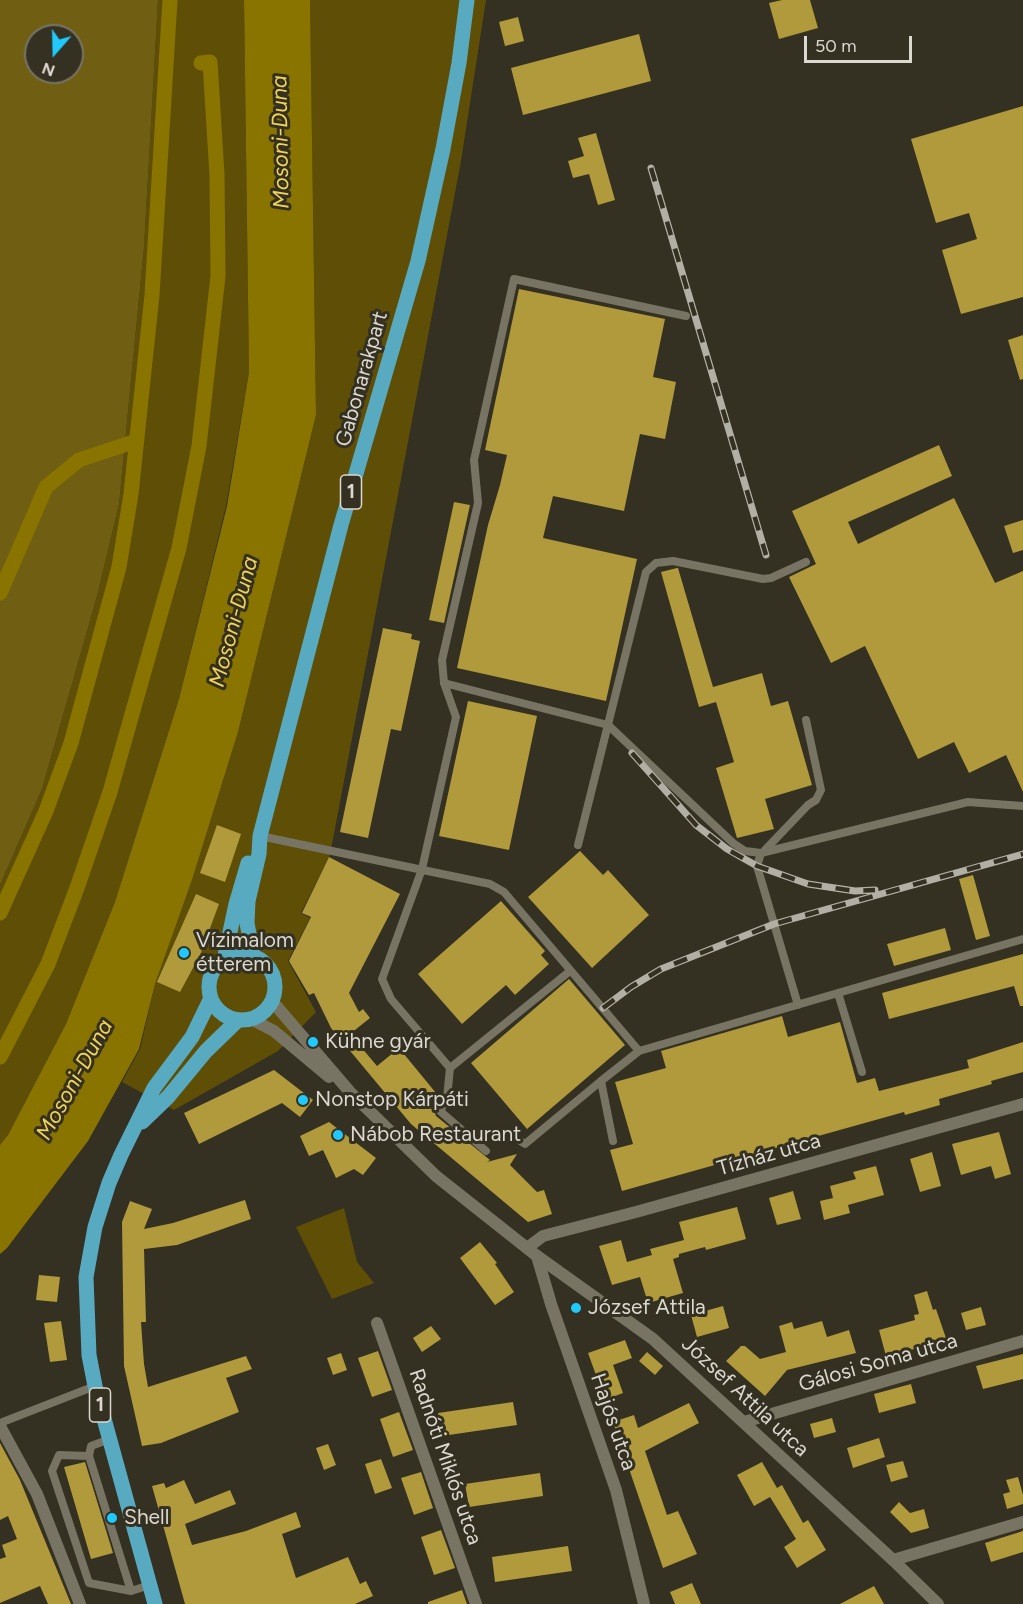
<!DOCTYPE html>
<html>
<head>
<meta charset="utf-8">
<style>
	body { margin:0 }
	#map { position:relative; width:1023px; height:1604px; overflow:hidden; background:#343022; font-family:Figtree,sans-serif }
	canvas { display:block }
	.north { position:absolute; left:24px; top:24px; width:60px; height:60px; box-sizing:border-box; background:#343022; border:2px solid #777367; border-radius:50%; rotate:200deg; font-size:16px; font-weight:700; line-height:24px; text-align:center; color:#dbd8cf }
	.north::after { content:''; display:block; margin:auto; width:21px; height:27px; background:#20c9fd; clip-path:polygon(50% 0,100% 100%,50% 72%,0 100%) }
	.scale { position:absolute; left:804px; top:36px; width:108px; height:27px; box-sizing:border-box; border:3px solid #dbd8cf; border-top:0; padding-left:8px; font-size:18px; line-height:21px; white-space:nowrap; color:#dbd8cf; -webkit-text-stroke:4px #343022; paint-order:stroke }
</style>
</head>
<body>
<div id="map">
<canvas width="1023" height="1604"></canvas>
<div class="north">N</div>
<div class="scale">50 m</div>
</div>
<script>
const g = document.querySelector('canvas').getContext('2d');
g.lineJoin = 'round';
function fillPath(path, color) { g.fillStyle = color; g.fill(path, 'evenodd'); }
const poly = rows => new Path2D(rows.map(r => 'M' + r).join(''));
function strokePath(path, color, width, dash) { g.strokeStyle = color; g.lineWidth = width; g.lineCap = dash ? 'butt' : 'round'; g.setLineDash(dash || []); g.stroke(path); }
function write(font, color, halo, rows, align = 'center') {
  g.font = font + ' Figtree,sans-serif'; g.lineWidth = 6; g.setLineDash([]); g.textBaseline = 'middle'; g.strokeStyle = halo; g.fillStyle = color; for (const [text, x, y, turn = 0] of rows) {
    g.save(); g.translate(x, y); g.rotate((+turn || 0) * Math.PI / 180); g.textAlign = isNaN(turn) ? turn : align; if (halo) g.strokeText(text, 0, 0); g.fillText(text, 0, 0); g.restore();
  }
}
fillPath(poly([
	[158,0,244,0,249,372,226,506,179,699,115,902,66,1024,8,1135,0,1145,0,885,42,789,97,596,119,504,144,247],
	[310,0,486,0,461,161,333,839,329,857,301,913,310,918,288,961,316,1012,278,1051,174,1110,122,1082,140,1049,155,984,192,880,238,732,316,415],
	[344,1208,357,1262,374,1283,332,1299,296,1227]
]), '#5f4f06');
fillPath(poly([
	[0,0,158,0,144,247,119,504,97,596,42,789,0,885],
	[36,36,72,36,72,72,36,72]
]), '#705f13');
fillPath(poly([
	[244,0,310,0,316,415,238,732,192,880,155,984,139,1049,88,1141,7,1248,0,1254,0,1145,8,1135,66,1024,115,902,179,699,227,506,249,372]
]), '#8a7400');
strokePath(poly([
	[0,593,46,487,79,460,136,441],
	[0,913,46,811,71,743,119,567,131,494,152,295,170,0],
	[0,1057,48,964,77,888,110,792,179,548,199,446,218,276,217,175,210,62,201,63]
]), '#8a7400', 15);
fillPath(poly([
	[782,0,810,0,818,28,779,39,769,3],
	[518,17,524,41,505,46,499,22],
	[639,34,651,81,523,115,511,68],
	[1023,106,1023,297,961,314,942,250,977,239,969,213,936,223,911,139],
	[596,133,615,200,598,205,589,174,573,178,568,161,584,156,578,138],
	[519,289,665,319,653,377,676,382,665,439,640,434,624,511,553,496,543,538,637,559,606,701,457,668,488,525,500,485,507,455,485,450],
	[1023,335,1023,379,1020,380,1008,340],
	[939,445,952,476,848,522,858,544,954,498,995,583,1023,571,1023,792,1006,755,969,773,954,742,918,759,865,646,831,663,789,577,816,564,792,511],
	[454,502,470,505,444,623,429,620],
	[1023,520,1023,550,1013,553,1004,526],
	[677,568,678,568,713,687,762,673,771,706,788,701,812,785,765,799,774,829,737,838,716,768,734,762,716,702,699,707,661,572],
	[383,628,412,634,411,639,420,641,401,731,391,729,368,838,340,832],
	[468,701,537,716,509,850,439,836],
	[217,825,241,834,225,882,200,873],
	[580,851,603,875,608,870,649,915,592,968,528,897],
	[329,857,400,894,349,993,359,1012,363,1009,370,1018,350,1034,377,1066,399,1048,436,1093,425,1103,434,1111,436,1116,490,1160,487,1162,517,1154,510,1165,537,1192,544,1190,552,1214,528,1222,411,1124,331,1028,314,993,309,995,289,961,311,917,302,913],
	[973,875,990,936,976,940,959,879],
	[196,894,219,904,200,955,180,992,157,982],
	[501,901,545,951,541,955,549,964,515,995,506,985,462,1024,418,974],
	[945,928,951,950,894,966,887,944],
	[1023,954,1023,1006,1020,1006,1014,986,889,1019,882,993],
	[569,979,625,1045,527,1129,471,1063],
	[782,1016,788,1037,840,1022,857,1083,875,1078,879,1091,969,1068,967,1060,1023,1042,1023,1072,991,1081,992,1084,939,1099,940,1105,905,1115,904,1112,622,1191,610,1150,633,1144,615,1082,666,1068,661,1051],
	[274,1070,313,1100,300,1117,282,1103,199,1144,184,1113],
	[329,1122,376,1158,363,1175,354,1169,336,1178,323,1150,309,1156,300,1136],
	[999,1132,1011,1174,995,1179,991,1166,961,1175,952,1144],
	[932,1152,941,1186,920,1192,910,1159],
	[876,1166,884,1195,848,1205,850,1213,824,1220,820,1201,833,1198,830,1186,856,1179,853,1172],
	[793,1191,801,1219,777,1225,769,1198],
	[245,1200,251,1219,177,1245,144,1249,146,1322,141,1322,144,1364,148,1387,246,1356,252,1369,226,1378,239,1412,161,1443,142,1446,124,1366,122,1222,130,1201,152,1209,144,1229,173,1223],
	[737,1207,746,1239,706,1250,705,1247,679,1254,679,1257,673,1259,683,1293,648,1303,640,1277,612,1285,599,1246,621,1240,627,1262,652,1255,650,1249,684,1240,679,1222],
	[480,1242,497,1263,495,1264,514,1292,495,1305,460,1258],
	[39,1275,60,1277,57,1302,36,1300],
	[927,1291,933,1310,936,1309,947,1341,886,1356,879,1330,915,1320,914,1315,919,1314,914,1295],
	[723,1306,729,1328,697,1337,691,1315],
	[981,1307,986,1325,966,1330,961,1313],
	[61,1321,67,1360,50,1362,44,1323],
	[822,1321,827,1337,849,1330,856,1353,787,1370,765,1396,726,1361,741,1346,745,1346,760,1359,786,1352,779,1326,792,1322,794,1329],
	[431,1326,441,1339,422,1352,413,1338],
	[625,1340,632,1358,613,1365,623,1393,605,1400,588,1353],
	[378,1351,392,1390,372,1397,358,1358],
	[647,1352,663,1366,655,1375,639,1361],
	[341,1353,347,1370,333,1375,327,1358],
	[1023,1354,1023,1379,983,1389,976,1366],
	[911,1384,916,1403,879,1413,874,1394],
	[513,1402,517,1425,442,1436,438,1413],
	[689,1403,699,1423,645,1451,667,1515,678,1511,697,1554,663,1568,613,1422,634,1415,638,1428],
	[399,1412,413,1450,393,1457,380,1419],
	[832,1418,836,1432,814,1438,810,1424],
	[879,1438,885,1457,853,1468,847,1448],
	[0,1443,20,1480,71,1604,48,1604,40,1586,0,1603,0,1559,6,1557,2,1545,17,1539,8,1516,0,1520],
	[328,1444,336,1465,324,1470,316,1448],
	[381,1459,392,1488,375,1494,365,1464],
	[903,1461,908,1477,891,1482,886,1465],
	[85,1462,113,1553,91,1559,64,1467],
	[762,1462,777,1488,782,1485,803,1523,808,1520,826,1550,797,1568,784,1547,796,1539,770,1497,754,1506,737,1475],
	[421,1472,433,1508,414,1515,401,1478],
	[540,1473,543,1496,469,1507,465,1484],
	[1018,1477,1023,1495,1023,1504,1007,1509,1003,1494,1010,1492,1006,1480],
	[184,1480,195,1504,230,1490,236,1504,185,1524,192,1545,246,1531,296,1512,301,1527,282,1534,296,1578,348,1557,360,1584,366,1581,373,1596,355,1604,185,1604,152,1486,164,1483,166,1488],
	[899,1502,910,1513,924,1509,929,1528,911,1533,890,1512],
	[441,1530,455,1568,434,1575,421,1537],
	[1023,1531,1023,1552,991,1562,985,1543],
	[568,1546,572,1571,495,1582,492,1557],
	[692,1583,701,1604,675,1604,670,1592],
	[874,1586,884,1604,840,1604],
	[462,1590,467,1604,428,1604,428,1602]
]), '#b09a3b');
strokePath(poly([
	[444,683,608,725,733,843,745,851,761,853,757,866,798,1005],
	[260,836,490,884,504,892,639,1051],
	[578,845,646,572,656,563,673,561,763,579,771,578,806,562],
	[765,850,808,805,816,800,821,790,806,720],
	[761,853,968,802,1023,806],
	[570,971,450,1068,391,999,382,979,422,869,456,717,444,683,442,660,478,503,474,460,514,279,686,316],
	[838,993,862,1072],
	[450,1068,447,1098,440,1111,486,1151],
	[511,1135,525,1144,601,1081],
	[613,1141,601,1081,639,1051,1023,939],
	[0,1423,95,1386],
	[110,1439,91,1446,89,1456,131,1591],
	[89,1456,59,1455,52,1471,89,1583,131,1591,150,1585]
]), '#787464', 8);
strokePath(poly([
	[527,1248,543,1236,636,1212,1023,1104],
	[537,1256,551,1304,616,1490,644,1604],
	[377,1323,476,1604],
	[744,1422,1023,1341],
	[0,1426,37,1494,80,1604],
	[893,1560,1023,1522]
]), '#787464', 12);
strokePath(poly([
	[272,1001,350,1092,436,1176,537,1256,653,1339,893,1560,938,1604],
	[251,1019,274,1031,329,1077]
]), '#787464', 12);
strokePath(poly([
	'209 987a33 33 0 1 1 66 0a33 33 0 1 1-66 0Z',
	[253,956,247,923,248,901,259,854,260,836,341,525,418,261,443,149,459,63,467,0],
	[224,960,236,904,248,863],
	[142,1122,168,1097,206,1051,238,1020],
	[155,1604,95,1386,89,1355,86,1277,95,1227,109,1183,121,1155,154,1088,192,1037,211,998]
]), '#58aac1', 15);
const rail = poly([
	[651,168,766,555],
	[632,753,696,825,727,849,757,866,808,884,855,891,875,890],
	[603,1008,631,987,661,969,774,924,1023,854]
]);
strokePath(rail, '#b2afa4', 7);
strokePath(rail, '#343022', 4.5, [14]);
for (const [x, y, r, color] of [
	[184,953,6,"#20c9fd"],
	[313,1042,6,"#20c9fd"],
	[303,1100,6,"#20c9fd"],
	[338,1135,6,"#20c9fd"],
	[576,1308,6,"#20c9fd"],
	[112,1518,6,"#20c9fd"]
]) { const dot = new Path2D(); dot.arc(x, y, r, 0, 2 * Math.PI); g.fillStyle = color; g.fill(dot); strokePath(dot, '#343022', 2); }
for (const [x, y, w] of [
	[351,492,21],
	[100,1405,21]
]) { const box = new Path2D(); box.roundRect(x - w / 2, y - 17, w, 34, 4.5); g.fillStyle = '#343022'; g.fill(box); strokePath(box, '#dbd8cf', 1.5); }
write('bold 20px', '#dbd8cf', null, [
	["1",351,492],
	["1",100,1405]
]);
write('21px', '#dbd8cf', '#343022', [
	["Gabonarakpart",362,379,-74],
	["Tízház utca",769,1155,-16],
	["Gálosi Soma utca",878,1363,-16],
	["József Attila utca",745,1397,43],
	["Hajós utca",613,1422,71],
	["Radnóti Miklós utca",445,1457,71]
]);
write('21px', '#dbd8cf', '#343022', [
	["Vízimalom",196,941],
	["étterem",196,965],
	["Kühne gyár",325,1042],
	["Nonstop Kárpáti",315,1100],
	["Nábob Restaurant",350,1135],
	["József Attila",588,1308],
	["Shell",124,1518]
], 'left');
write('italic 22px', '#f1d355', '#343022', [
	["Mosoni-Duna",281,142,-91],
	["Mosoni-Duna",234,622,-75],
	["Mosoni-Duna",75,1080,-61]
]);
</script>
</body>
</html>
